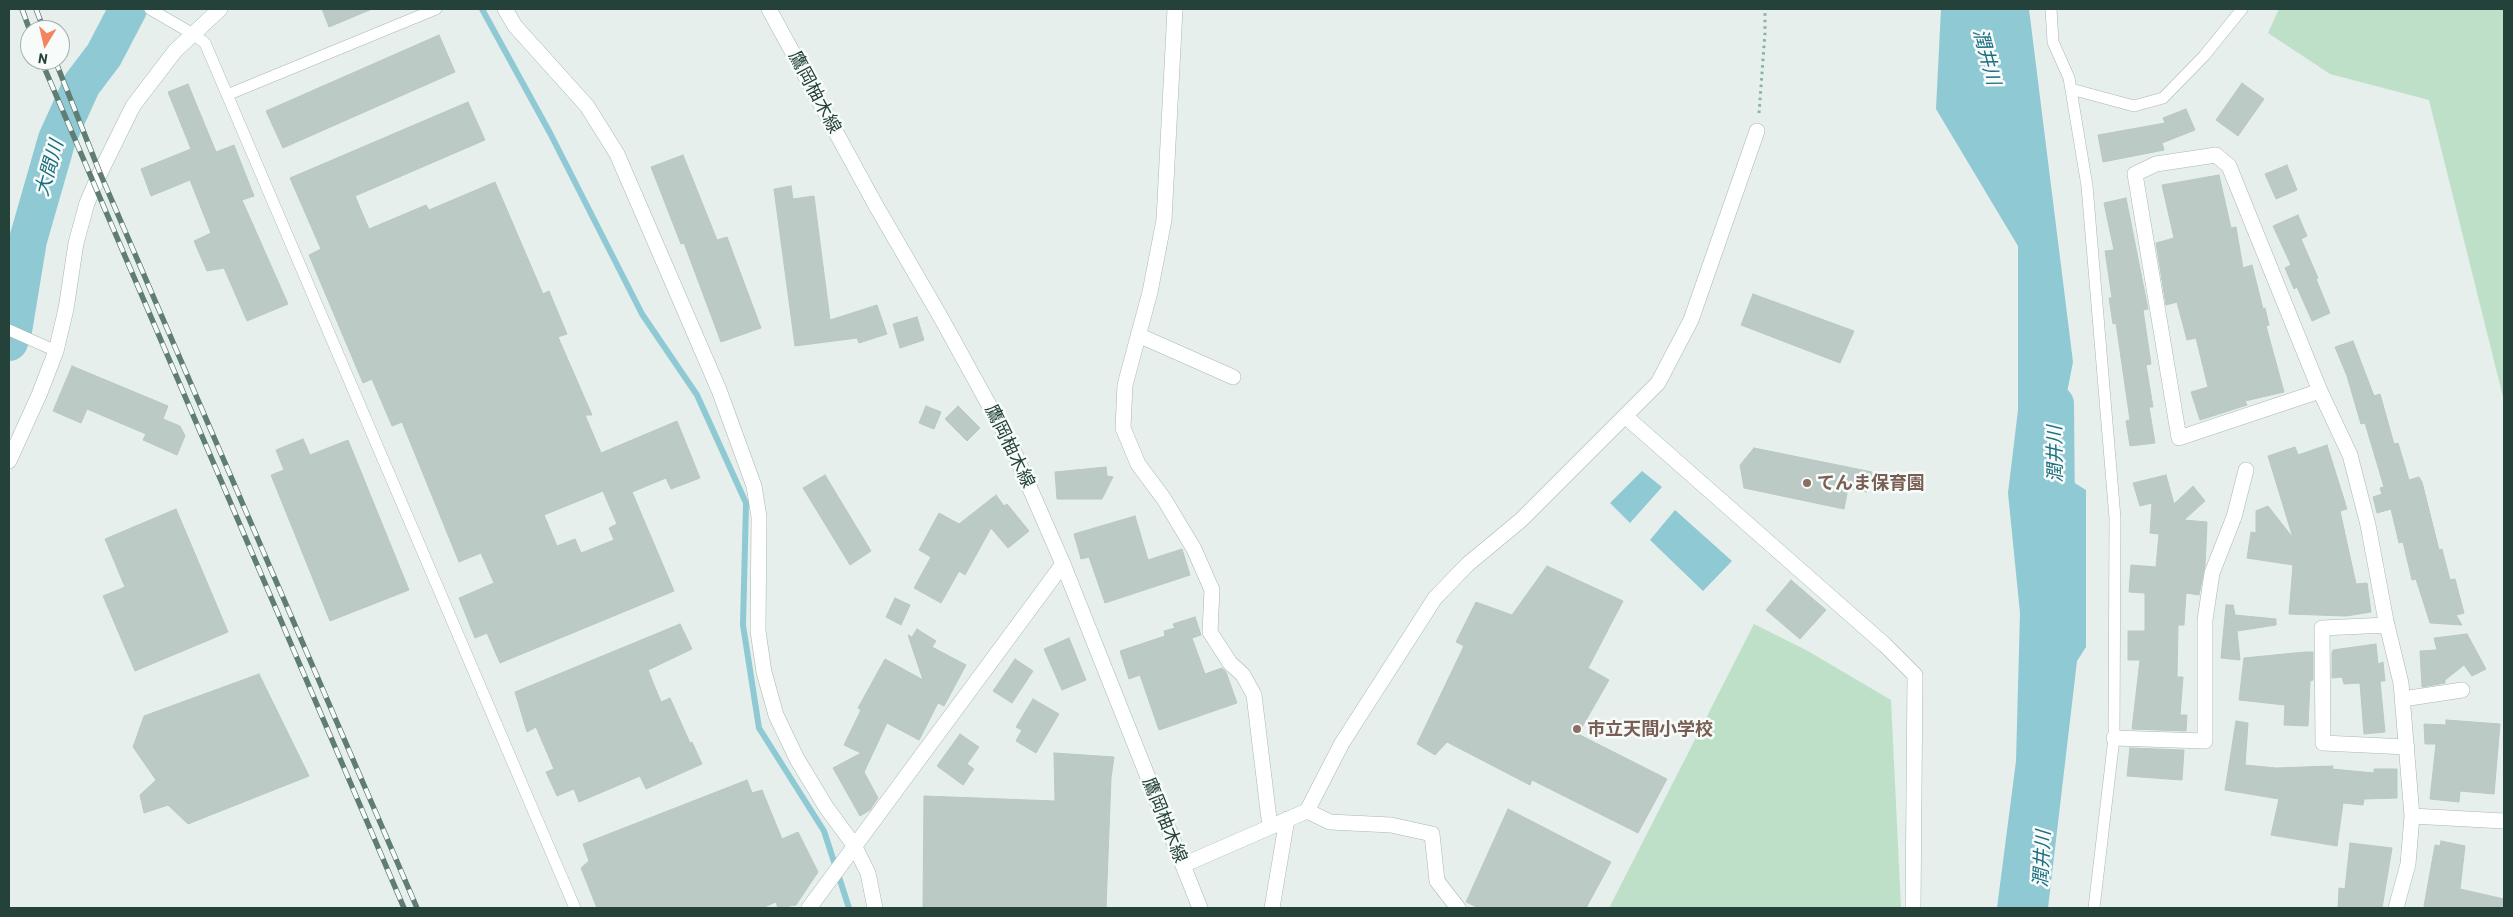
<!DOCTYPE html>
<html>
<head>
<meta charset="utf-8">
<style>
	body { margin:0 }
	#map { position:relative; width:2513px; height:917px; overflow:hidden; background:#e6efeb; font-family:Barlow,sans-serif }
	canvas { display:block }
	.frame { position:absolute; inset:0; border:10px solid #24423a; pointer-events:none }
	.north { position:absolute; left:20px; top:20px; width:50px; height:50px; box-sizing:border-box; background:#f7fbf9; border:1px solid #a3b1ad; border-radius:50%; rotate:189deg; font-size:14px; font-weight:700; line-height:20px; text-align:center; color:#24423a }
	.north::after { content:''; display:block; margin:auto; width:18px; height:22px; background:#f4845f; clip-path:polygon(50% 0,100% 100%,50% 72%,0 100%) }
</style>
</head>
<body>
<div id="map">
<canvas width="2513" height="917"></canvas>
<div class="frame"></div>
<div class="north">N</div>
</div>
<script>
const g = document.querySelector('canvas').getContext('2d');
g.lineJoin = 'round';
function fillPath(path, color) { g.fillStyle = color; g.fill(path, 'evenodd'); }
const poly = rows => new Path2D(rows.map(r => 'M' + r).join(''));
function strokePath(path, color, width, dash) { g.strokeStyle = color; g.lineWidth = width; g.lineCap = dash ? 'butt' : 'round'; g.setLineDash(dash || []); g.stroke(path); }
function write(font, color, halo, rows, align = 'center') {
  g.font = font + ' Barlow,"Noto Sans JP",sans-serif'; g.lineWidth = 5; g.setLineDash([]); g.textBaseline = 'middle'; g.strokeStyle = halo; g.fillStyle = color; for (const [text, x, y, turn = 0] of rows) {
    g.save(); g.translate(x, y); g.rotate((+turn || 0) * Math.PI / 180); g.textAlign = isNaN(turn) ? turn : align; if (halo) g.strokeText(text, 0, 0); g.fillText(text, 0, 0); g.restore();
  }
}
fillPath(poly([
	[2279,9,2504,9,2504,401,2429,100,2330,74,2268,33],
	[1754,624,1806,650,1891,700,1901,908,1609,908]
]), '#bfe0c8');
fillPath(poly([
	[1941,9,2029,9,2073,362,2052,469,2086,490,2086,647,2077,661,2048,908,1997,908,2016,761,2020,613,2008,493,2018,410,2018,246,1936,109],
	[1642,471,1662,487,1630,523,1610,503],
	[1675,510,1732,561,1703,591,1650,540]
]), '#8ec9d4');
strokePath(poly([
	[482,9,550,133,642,314,697,395,746,503,743,625,759,728,824,831,849,908]
]), '#8ec9d4', 6);
strokePath(poly([
	[9,342,13,331,28,240,57,139,82,84,104,55,128,9],
	[2055,404,2056,521]
]), '#8ec9d4', 38);
const building = poly([
	[322,9,372,9,329,27,322,9],
	[439,35,455,72,283,148,266,111,439,35],
	[2242,83,2264,99,2238,136,2216,120,2242,83],
	[188,84,216,152,234,145,254,196,242,200,288,304,247,321,224,268,207,271,194,241,211,233,190,180,151,196,141,169,191,149,168,92,188,84],
	[468,102,485,140,355,196,369,229,426,205,429,210,495,182,543,294,549,291,567,334,558,337,592,415,585,415,601,453,677,421,700,478,671,489,666,478,632,492,674,591,500,663,487,633,475,638,459,598,494,583,481,553,459,562,402,422,392,426,372,379,363,383,309,255,321,249,290,178,468,102],
	[603,491,617,524,609,528,614,540,581,553,575,539,557,546,544,515,603,491],
	[2186,109,2195,130,2162,143,2164,150,2103,162,2098,135,2165,123,2163,118,2186,109],
	[683,155,717,240,727,237,761,328,721,342,684,243,681,244,651,167,683,155],
	[2287,165,2297,190,2276,199,2265,174,2287,165],
	[2219,175,2231,228,2236,227,2243,268,2252,265,2263,309,2265,308,2269,325,2266,326,2284,392,2245,401,2247,405,2200,420,2191,392,2208,387,2196,338,2187,340,2177,302,2166,305,2156,243,2174,238,2162,185,2219,175],
	[791,186,793,199,814,196,830,320,877,305,887,334,859,343,857,338,795,346,774,189,791,186],
	[2126,198,2148,309,2143,310,2151,364,2146,365,2153,407,2149,407,2155,443,2130,446,2126,421,2130,420,2116,323,2113,324,2109,298,2112,298,2105,251,2114,250,2104,203,2126,198],
	[2298,215,2307,236,2301,239,2318,278,2316,279,2330,313,2312,321,2297,287,2294,289,2285,268,2291,265,2273,226,2298,215],
	[1753,294,1854,331,1840,363,1741,325,1753,294],
	[917,317,924,340,900,348,893,324,917,317],
	[2353,341,2374,396,2380,394,2394,444,2398,443,2409,480,2419,477,2422,482,2439,550,2442,549,2450,580,2455,579,2464,613,2456,615,2462,625,2430,623,2416,579,2412,580,2403,542,2399,543,2391,509,2377,513,2373,497,2382,494,2380,488,2384,487,2365,423,2361,424,2347,376,2335,347,2353,341],
	[72,366,168,406,163,419,180,426,185,436,177,455,143,440,146,434,87,409,81,423,53,411,72,366],
	[926,406,941,412,934,429,919,423,926,406],
	[958,406,980,428,967,441,945,419,958,406],
	[303,439,310,455,348,440,409,590,330,621,271,475,284,470,276,450,303,439],
	[2327,445,2347,509,2340,511,2356,584,2367,583,2371,612,2346,616,2289,614,2293,565,2247,558,2251,532,2256,533,2256,511,2268,506,2293,538,2268,456,2295,447,2298,455,2327,445],
	[1754,448,1872,472,1867,492,1848,488,1844,509,1744,488,1740,465,1754,448],
	[1106,467,1107,476,1113,477,1102,499,1057,499,1055,472,1106,467],
	[825,475,871,551,850,565,803,488,825,475],
	[2166,475,2174,504,2193,486,2205,501,2184,520,2207,522,2205,566,2199,595,2186,593,2184,625,2178,625,2177,677,2183,677,2180,715,2187,715,2186,731,2132,729,2140,660,2128,660,2128,631,2145,631,2145,593,2129,592,2131,565,2156,567,2159,534,2150,533,2152,503,2140,506,2133,483,2166,475],
	[996,495,1004,506,1007,504,1029,531,1008,548,991,528,965,575,959,571,941,603,914,588,931,557,919,550,939,513,959,524,996,495],
	[176,509,228,632,135,671,103,596,125,587,105,539,176,509],
	[1135,516,1148,560,1182,549,1190,575,1105,603,1089,557,1081,559,1074,534,1135,516],
	[1547,566,1623,601,1588,668,1609,680,1578,734,1667,779,1638,833,1532,780,1530,785,1447,742,1435,755,1417,744,1464,646,1456,642,1476,602,1512,615,1547,566],
	[1791,580,1826,610,1800,639,1766,610,1791,580],
	[895,598,910,605,901,625,886,617,895,598],
	[2226,605,2233,605,2235,615,2276,619,2276,625,2237,631,2240,660,2221,658,2226,605],
	[1195,617,1201,635,1192,638,1205,674,1222,668,1226,672,1237,703,1159,730,1140,675,1129,679,1120,651,1165,636,1164,631,1175,628,1173,624,1195,617],
	[680,624,692,649,648,670,661,702,670,698,690,743,692,742,702,764,646,789,640,776,579,802,574,789,557,796,546,772,554,769,536,727,527,732,515,692,680,624],
	[917,629,936,641,932,647,966,665,944,706,938,703,919,740,887,723,864,772,878,798,870,810,860,816,833,768,861,753,844,745,861,710,858,708,885,659,923,680,908,635,912,637,917,629],
	[2467,634,2486,669,2472,676,2464,665,2445,680,2445,683,2422,687,2420,651,2437,650,2434,638,2467,634],
	[1069,638,1086,680,1062,690,1044,649,1069,638],
	[2376,644,2378,664,2383,662,2385,681,2380,681,2385,732,2364,734,2360,683,2344,684,2342,677,2332,678,2332,653,2333,650,2376,644],
	[2305,652,2313,652,2313,680,2310,681,2308,726,2284,725,2285,705,2239,700,2244,658,2305,652],
	[1015,659,1033,671,1012,703,993,691,1015,659],
	[259,674,309,776,188,824,168,805,144,813,140,795,156,780,133,747,144,716,259,674],
	[1033,699,1059,714,1036,753,1016,741,1022,730,1016,727,1033,699],
	[2446,720,2500,724,2494,794,2460,791,2459,802,2430,799,2436,744,2425,744,2424,724,2446,725,2446,720],
	[2236,721,2248,723,2245,765,2276,768,2333,766,2332,769,2374,773,2374,769,2397,769,2397,798,2364,799,2363,805,2343,803,2337,846,2271,835,2279,799,2225,790,2236,721],
	[960,734,979,747,967,764,974,769,963,785,937,766,960,734],
	[2130,748,2184,750,2182,780,2127,776,2130,748],
	[1054,753,1114,757,1111,778,1106,908,923,908,924,796,1055,801,1054,753],
	[747,780,752,793,762,790,782,839,798,832,818,872,796,905,778,908,776,902,762,908,597,908,581,868,589,861,583,844,747,780],
	[1508,809,1611,862,1586,908,1479,908,1466,902,1508,809],
	[2441,841,2465,846,2460,889,2504,899,2504,908,2434,908,2424,906,2435,845,2440,846,2441,841],
	[2350,843,2392,848,2382,908,2338,908,2339,888,2345,889,2350,843]
]);
fillPath(building, '#bbcac4');
strokePath(building, '#b8c9c2', 1);
const service = poly([
	[150,9,193,34,205,43,575,908],
	[2051,9,2053,42,2069,78,2087,186,2115,518,2114,738,2094,908],
	[2071,89,2134,106,2163,98,2204,56,2242,9],
	[227,95,436,9],
	[9,330,56,351]
]);
const minor = poly([
	[505,9,515,26,587,106,617,154,719,390,754,486,759,517,758,631,764,672,776,715,797,759,826,807,854,845,868,873,875,908],
	[1175,9,1164,220,1150,292,1125,385,1123,428,1138,464,1164,499,1194,549,1212,590,1210,632,1230,663,1243,675,1254,695,1270,827],
	[1138,335,1233,377],
	[2320,391,2179,438,2135,174,2156,164,2216,155,2229,166,2320,391,2350,455,2368,525,2386,621,2401,683,2412,816,2408,864,2396,908],
	[1625,416,1885,645,1915,675,1913,908],
	[2387,625,2322,628,2323,743,2407,747],
	[2403,699,2462,690],
	[2114,738,2205,741,2205,620,2212,573,2234,517,2246,470],
	[1307,811,1330,822,1391,825,1432,834,1437,881,1458,908],
	[2412,816,2504,821],
	[1183,865,1307,811,1342,743,1435,598,1468,564,1521,520,1658,383,1691,320,1757,131],
	[809,908,1063,564],
	[1272,908,1287,819]
]);
const tertiary = poly([
	[9,461,39,395,56,351,66,309,76,243,87,203,100,173,133,106,175,51,220,9]
]);
const secondary = poly([
	[769,9,875,204,940,316,1011,445,1063,564,1200,908]
]);
strokePath(service, '#a8b8b2', 12);
strokePath(minor, '#a8b8b2', 16);
strokePath(tertiary, '#a8b8b2', 16);
strokePath(secondary, '#a4bbb3', 16);
strokePath(poly([
	[1759,113,1765,33,1765,9]
]), '#86b3a5', 3, [2.5, 4]);
strokePath(service, '#fff', 11);
strokePath(minor, '#fff', 15);
strokePath(tertiary, '#fff', 15);
strokePath(secondary, '#fff', 15);
const rail = poly([
	[22,9,30,31],
	[36,9,44,30],
	[41,60,404,908],
	[55,60,100,173,417,908]
]);
strokePath(rail, '#5f7d75', 5.5);
strokePath(rail, '#f7fbf9', 4, [11]);
for (const [x, y, r, color] of [
	[1807,483,5,"#8d6e63"],
	[1577,729,5,"#8d6e63"]
]) { const dot = new Path2D(); dot.arc(x, y, r, 0, 2 * Math.PI); g.fillStyle = color; g.fill(dot); strokePath(dot, '#f7fbf9', 2); }
write('18px', '#24423a', '#f7fbf9', [
	["鷹岡柚木線",815,92,62],
	["鷹岡柚木線",1010,446,64],
	["鷹岡柚木線",1165,820,68]
]);
write('bold 18px', '#785e54', '#f7fbf9', [
	["てんま保育園",1817,483],
	["市立天間小学校",1587,729]
], 'left');
write('italic 19px', '#1c6f80', '#f7fbf9', [
	["潤井川",1987,57,75],
	["大間川",49,168,-74],
	["潤井川",2055,454,-91],
	["潤井川",2042,859,-87]
]);
</script>
</body>
</html>
